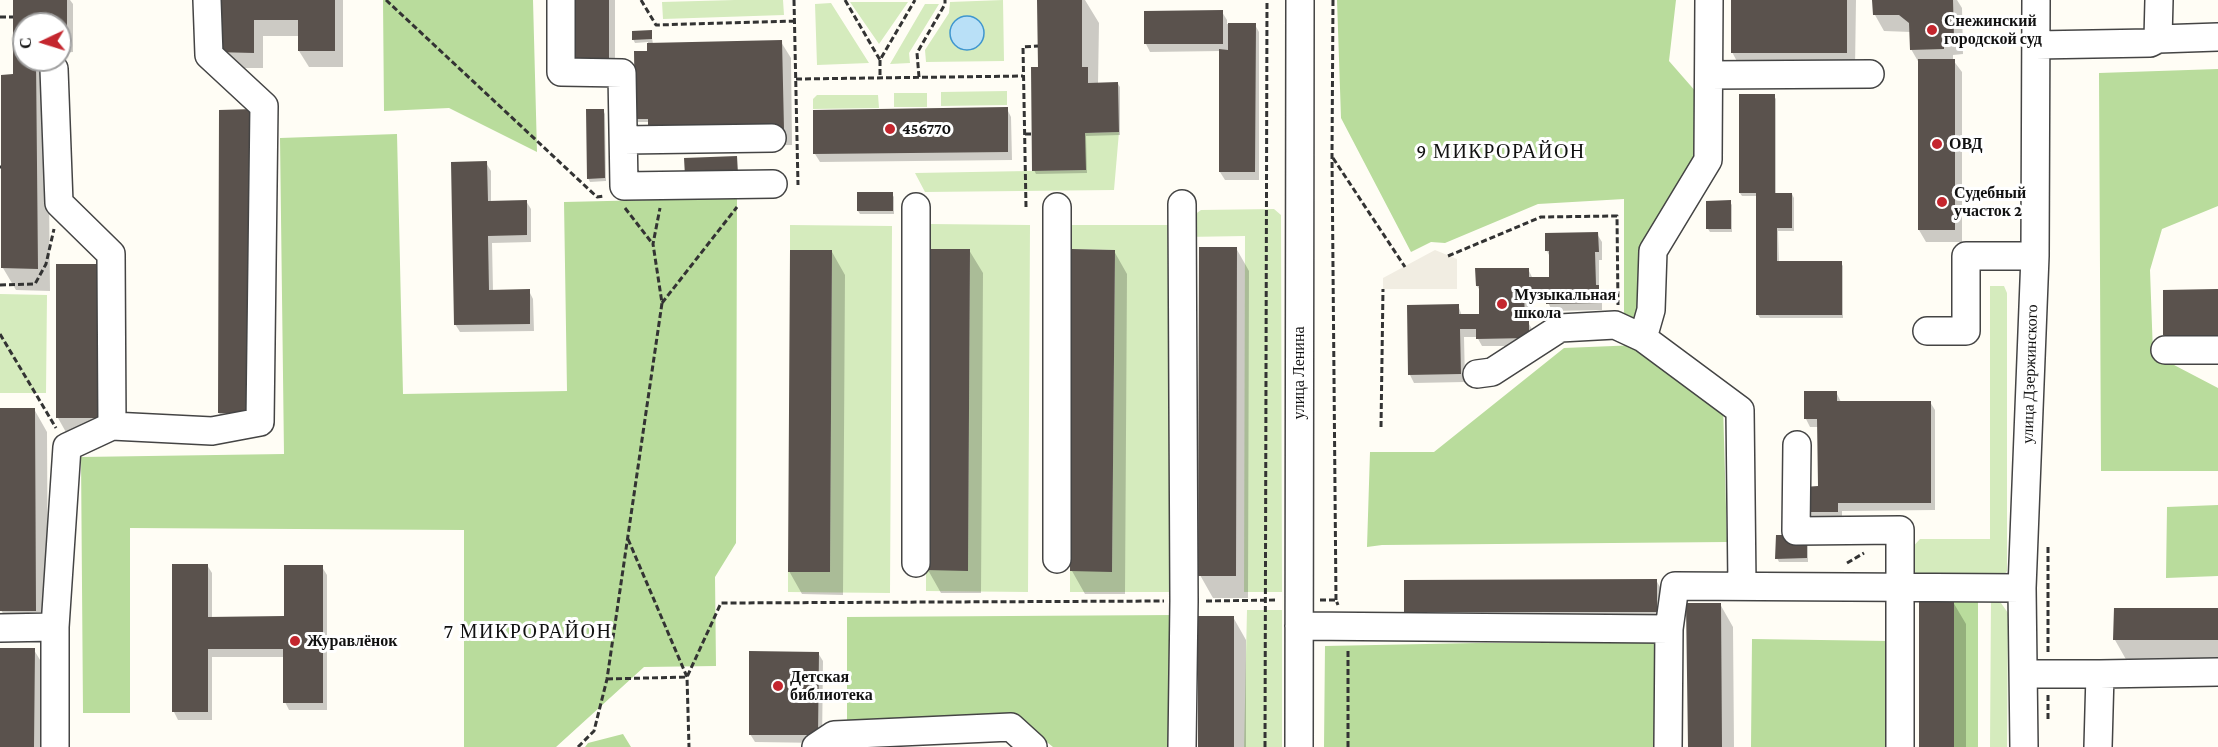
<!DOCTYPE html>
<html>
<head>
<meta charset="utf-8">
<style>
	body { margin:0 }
	#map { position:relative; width:2218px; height:747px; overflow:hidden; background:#fffdf5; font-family:"Crimson Pro",serif }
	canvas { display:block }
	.north { position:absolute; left:12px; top:12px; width:60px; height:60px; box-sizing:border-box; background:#fff; border:2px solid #a0a0a0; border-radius:50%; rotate:266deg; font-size:16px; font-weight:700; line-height:24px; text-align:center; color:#111 }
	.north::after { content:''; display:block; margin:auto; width:21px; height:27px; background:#c4262e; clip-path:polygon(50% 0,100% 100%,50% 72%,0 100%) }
</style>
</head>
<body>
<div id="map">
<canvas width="2218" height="747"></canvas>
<div class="north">С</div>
</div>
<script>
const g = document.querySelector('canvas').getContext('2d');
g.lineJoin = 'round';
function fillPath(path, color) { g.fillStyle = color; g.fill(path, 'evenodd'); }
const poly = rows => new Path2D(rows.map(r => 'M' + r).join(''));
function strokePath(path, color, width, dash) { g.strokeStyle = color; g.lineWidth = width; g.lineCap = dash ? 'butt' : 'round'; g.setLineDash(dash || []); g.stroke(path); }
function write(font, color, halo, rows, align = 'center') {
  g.font = font + ' "Crimson Pro",serif'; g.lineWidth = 6; g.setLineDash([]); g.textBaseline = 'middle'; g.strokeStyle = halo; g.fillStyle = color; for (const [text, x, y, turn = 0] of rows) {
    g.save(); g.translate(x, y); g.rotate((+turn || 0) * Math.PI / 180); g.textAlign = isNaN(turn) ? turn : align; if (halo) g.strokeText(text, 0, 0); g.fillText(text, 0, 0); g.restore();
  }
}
fillPath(poly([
	[735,0,783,0,784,15,663,19,662,2],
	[1003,0,1004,61,926,62,925,50,949,13,950,2],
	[850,2,908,2,879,44],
	[831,3,869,63,817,65,815,4],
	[925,4,939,4,909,53,910,63,890,64],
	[1007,91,1007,105,941,106,941,92],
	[894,93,927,93,927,107,894,107],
	[817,95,878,95,879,108,813,109,813,99],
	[1119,132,1114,190,925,192,915,173,1085,170,1085,133],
	[1274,209,1281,215,1282,592,1244,592,1245,236,1186,237,1186,221,1201,210],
	[928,224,1030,225,1028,592,926,591,926,570,968,570,970,249,928,249],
	[790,225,892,226,890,593,788,592,788,572,830,572,832,251,790,250],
	[1072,225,1174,225,1172,592,1070,592,1070,571,1112,571,1115,250,1072,249],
	[1990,286,2004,286,2007,293,2007,571,2002,577,1918,576,1908,565,1907,553,1920,539,1990,539],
	[0,294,47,295,46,393,0,393],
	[1991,599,2001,603,2008,613,2007,747,1990,747],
	[1247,610,1282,610,1282,747,1244,747]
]), '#d5ebbd');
fillPath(poly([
	[383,0,533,0,537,152,449,108,384,111],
	[1337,0,1676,0,1669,61,1697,93,1698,165,1690,180,1643,325,1624,319,1624,199,1538,204,1445,243,1431,242,1411,252,1341,118],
	[2218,69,2218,206,2162,229,2150,270,2153,354,2218,388,2218,471,2101,471,2099,73],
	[397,134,403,394,567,391,564,202,737,198,736,543,715,577,716,666,644,667,556,747,464,747,464,530,130,528,130,713,83,713,81,457,284,454,280,138],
	[1638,345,1723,406,1727,542,1382,545,1367,547,1370,452,1434,452,1564,348],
	[2218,505,2218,576,2166,578,2167,507],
	[1954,600,1978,600,1978,747,1954,747],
	[1175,615,1175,747,1053,747,1012,714,847,721,847,617],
	[1752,639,1889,641,1890,747,1751,747],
	[1477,643,1656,643,1655,747,1324,747,1325,646],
	[623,734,631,747,585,747,588,743]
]), '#b9dc9c');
fillPath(poly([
	[1435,250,1457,259,1457,289,1383,289,1383,278]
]), '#f1ede2');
const water = poly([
	'950 33a17 17 0 1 1 34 0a17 17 0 1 1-34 0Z'
]);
fillPath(water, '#b9e0f7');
strokePath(water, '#3f96cf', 1.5);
fillPath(poly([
	[15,0,70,0,73,4,73,52,60,53,60,24,24,24,24,60,43,60,42,87,48,98,50,291,16,290,3,268,16,76],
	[216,0,343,0,343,67,309,67,299,51,299,36,263,36,263,68,225,68],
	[567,0,615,0,615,83],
	[1039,0,1085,0,1099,23,1098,84,1118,84,1120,87,1120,135,1086,136,1087,173,1036,174,1034,170,1040,67],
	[1732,0,1856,0,1855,69,1741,69,1732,52],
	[1874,0,1957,0,1962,8,1963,54,1953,55,1953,60,1962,72,1962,242,1926,242,1919,230,1919,63,1911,49,1911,32,1884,31,1875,15],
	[1222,12,1227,20,1227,24,1255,25,1259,32,1259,180,1225,180,1220,172,1221,51,1150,52,1146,44,1145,13],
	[651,32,653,44,781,42,791,58,792,145,659,147,649,122,638,122,636,119,648,53,648,42,635,43,633,39],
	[1774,96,1776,99,1776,194,1792,194,1794,198,1794,231,1778,231,1779,263,1841,263,1843,266,1843,318,1760,318,1758,315,1758,196,1742,196,1740,193],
	[1007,109,1011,117,1012,160,820,162,815,154],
	[603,110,605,114,606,181,590,182,588,178],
	[267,134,266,436,232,435,219,413],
	[486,163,491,171,491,202,526,201,531,209,531,242,492,243,493,291,529,291,533,299,534,331,460,332,455,324],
	[892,194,894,197,894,214,860,214,858,211],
	[1730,202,1732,205,1732,232,1710,232,1708,229],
	[1597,234,1602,242,1602,260,1599,260,1599,289,1602,294,1602,310,1552,311,1547,300,1528,300,1529,324,1533,331,1533,346,1482,346,1477,337,1464,337,1465,382,1414,383,1410,375,1458,305,1462,316,1481,315,1481,292,1477,286,1477,270,1528,269,1532,277,1551,278,1550,257,1547,251],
	[1236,248,1249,271,1248,598,1213,598,1200,575],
	[969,250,983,273,981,593,941,593,928,570],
	[1114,251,1127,274,1125,594,1085,594,1072,571],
	[832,252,845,275,843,595,802,594,789,571],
	[57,266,109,434,67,434,58,418],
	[2218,291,2218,342,2169,343,2165,335],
	[1836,392,1841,402,1930,402,1935,410,1935,510,1842,511,1842,520,1810,520,1805,512,1819,488,1819,427,1810,427,1806,419],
	[0,409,34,409,47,432,48,633,14,633,1,610],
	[1808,540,1808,562,1779,562,1777,558],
	[207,565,212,573,212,618,285,618,322,567,327,575,327,710,289,710,285,702,284,657,212,657,212,720,178,720,174,712],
	[1656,580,1669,603,1669,634,1419,635,1405,612,1405,581],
	[1953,602,1966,624,1966,747,1920,747],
	[1720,604,1733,627,1734,747,1689,747],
	[2218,609,2218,663,2128,663,2115,640],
	[1233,617,1246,640,1246,747,1199,747],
	[34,650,48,673,47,747,0,747],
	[818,653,823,661,822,743,755,742,750,734]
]), '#0003');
fillPath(poly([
	[13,0,67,0,67,41,60,41,60,24,24,24,24,60,36,60,38,269,1,268,1,75,13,74],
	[214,0,335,0,335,51,298,51,298,20,254,20,254,53,214,52],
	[565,0,609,0,609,71,565,71],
	[1037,0,1082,0,1082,67,1088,67,1088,83,1118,82,1119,132,1085,133,1086,170,1032,171,1031,67,1038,67],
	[1731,0,1847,0,1847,53,1731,53],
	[1872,0,1953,0,1954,38,1944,39,1944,49,1910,50,1909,23,1899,15,1873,15],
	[1223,10,1223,44,1144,44,1144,11],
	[1228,23,1256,23,1255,172,1219,172,1219,49,1228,50],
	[652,30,652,39,632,40,632,31],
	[782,40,784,129,648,131,648,119,635,119,634,51,647,51,647,43],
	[1918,59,1955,59,1955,230,1918,230],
	[1739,94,1775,94,1775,193,1792,193,1792,228,1777,228,1777,261,1842,261,1842,315,1756,315,1756,193,1739,193],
	[1008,107,1008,152,813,154,813,110],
	[254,109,254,414,218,413,219,110],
	[586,109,604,109,605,178,587,179],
	[737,156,738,174,685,176,684,158],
	[487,161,488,201,527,200,527,235,488,236,489,290,530,289,530,324,454,325,451,162],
	[857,192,893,192,893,211,857,211],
	[1731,200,1731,229,1706,229,1706,201],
	[1598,232,1599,252,1595,252,1596,285,1599,285,1599,303,1546,304,1546,292,1524,292,1525,321,1529,321,1529,338,1476,339,1476,329,1460,329,1461,374,1408,375,1407,305,1459,304,1459,314,1479,314,1479,286,1476,286,1475,268,1529,268,1529,277,1549,277,1549,251,1545,251,1545,233],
	[1199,247,1237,247,1236,576,1198,576],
	[928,249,970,249,968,571,926,570],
	[1072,249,1115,250,1112,572,1070,571],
	[790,250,832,250,830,572,788,572],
	[56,264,100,264,100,418,56,418],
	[2218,289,2218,335,2163,335,2163,290],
	[1804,391,1837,391,1837,401,1931,401,1931,503,1838,503,1838,512,1804,512,1804,487,1818,486,1817,419,1804,419],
	[0,408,35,408,36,611,0,611],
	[1776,535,1807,535,1807,558,1775,559],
	[172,564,208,564,208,617,284,616,284,565,323,565,323,703,283,703,283,649,208,649,208,712,172,712],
	[1657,579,1657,612,1404,612,1404,580],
	[1919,600,1954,600,1954,747,1919,747],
	[1686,603,1721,603,1722,747,1688,747],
	[2114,608,2218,608,2218,640,2113,640],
	[1198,616,1234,616,1234,747,1198,747],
	[0,648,35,648,34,747,0,747],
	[749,651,819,652,818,735,749,735]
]), '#5a524d');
const minor = poly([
	[561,0,561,72,622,73,624,186,773,184],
	[2158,39,2159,0],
	[2036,45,2150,43,2158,39,2218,37],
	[54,69,59,203,111,254,112,426],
	[1709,75,1870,74],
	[624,140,772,138],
	[1927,331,1966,331,1966,256,2035,256],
	[1643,338,1651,310,1653,251,1708,160,1709,0],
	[2165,350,2218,350],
	[1477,374,1492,372,1560,328,1615,325,1643,338,1740,410,1742,585],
	[1797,445,1796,531,1900,530,1900,747],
	[1057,559,1057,207],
	[916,563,916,207],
	[1299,626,1669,629],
	[55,627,55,747],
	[0,628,55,627,67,447,112,426,212,431,260,422,264,106,209,55,207,0],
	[2024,674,2100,674,2098,747],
	[2100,674,2218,672],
	[816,747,834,735,1011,727,1033,747],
	[1182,747,1184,601,1182,204],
	[1299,747,1300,0],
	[1668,747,1669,629,1675,586,2022,588],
	[2024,747,2022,588,2035,256,2036,0]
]);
strokePath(minor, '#444', 30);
strokePath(poly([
	[386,0,597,197,604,196],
	[641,0,656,25,794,21],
	[794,0,798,185],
	[845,0,880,60,915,0],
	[1333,0,1332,156,1336,600],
	[0,17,13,17],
	[880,60,880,78],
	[919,77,917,53,945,4,945,0],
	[796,79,1023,76],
	[1025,134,1031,134],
	[1333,158,1405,267],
	[0,167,1,167],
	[1026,207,1023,47,1038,46],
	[625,208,652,243],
	[1448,256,1541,217,1617,216,1618,305],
	[0,285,35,284,46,264,54,229],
	[662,303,737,207],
	[0,334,56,428],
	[1381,427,1383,289],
	[628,539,687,677,689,747],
	[1847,563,1864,553],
	[1320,600,1336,600,1338,605],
	[1206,601,1278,600],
	[2048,652,2048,545],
	[607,679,687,677,721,603,1164,601],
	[2048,695,2048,721],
	[578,747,594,731,607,679,662,303,653,244,660,208],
	[1265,747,1267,0],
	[1348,747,1348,648]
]), '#333', 3, [6, 3]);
strokePath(minor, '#fff', 27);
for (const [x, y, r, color] of [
	[1932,30,6,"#c4262e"],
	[890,129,6,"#c4262e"],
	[1937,144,6,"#c4262e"],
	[1942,202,6,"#c4262e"],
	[1502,304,6,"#c4262e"],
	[295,641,6,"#c4262e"],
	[778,686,6,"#c4262e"]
]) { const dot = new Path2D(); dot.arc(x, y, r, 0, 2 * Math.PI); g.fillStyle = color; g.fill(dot); strokePath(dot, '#fff', 2); }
write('bold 16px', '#111', '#fff', [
	["Снежинский",1944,21],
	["городской суд",1944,39],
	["456770",902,129],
	["ОВД",1949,144],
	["Судебный",1954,193],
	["участок 2",1954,211],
	["Музыкальная",1514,295],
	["школа",1514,313],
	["Журавлёнок",307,641],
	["Детская",790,677],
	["библиотека",790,695]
], 'left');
write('16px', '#111', '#fff', [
	["улица Ленина",1299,373,-90],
	["улица Дзержинского",2030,374,-88]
]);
g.letterSpacing = '1.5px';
write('20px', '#111', '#fff', [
	["9 МИКРОРАЙОН",1501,152],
	["7 МИКРОРАЙОН",528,632]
]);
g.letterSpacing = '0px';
</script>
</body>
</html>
